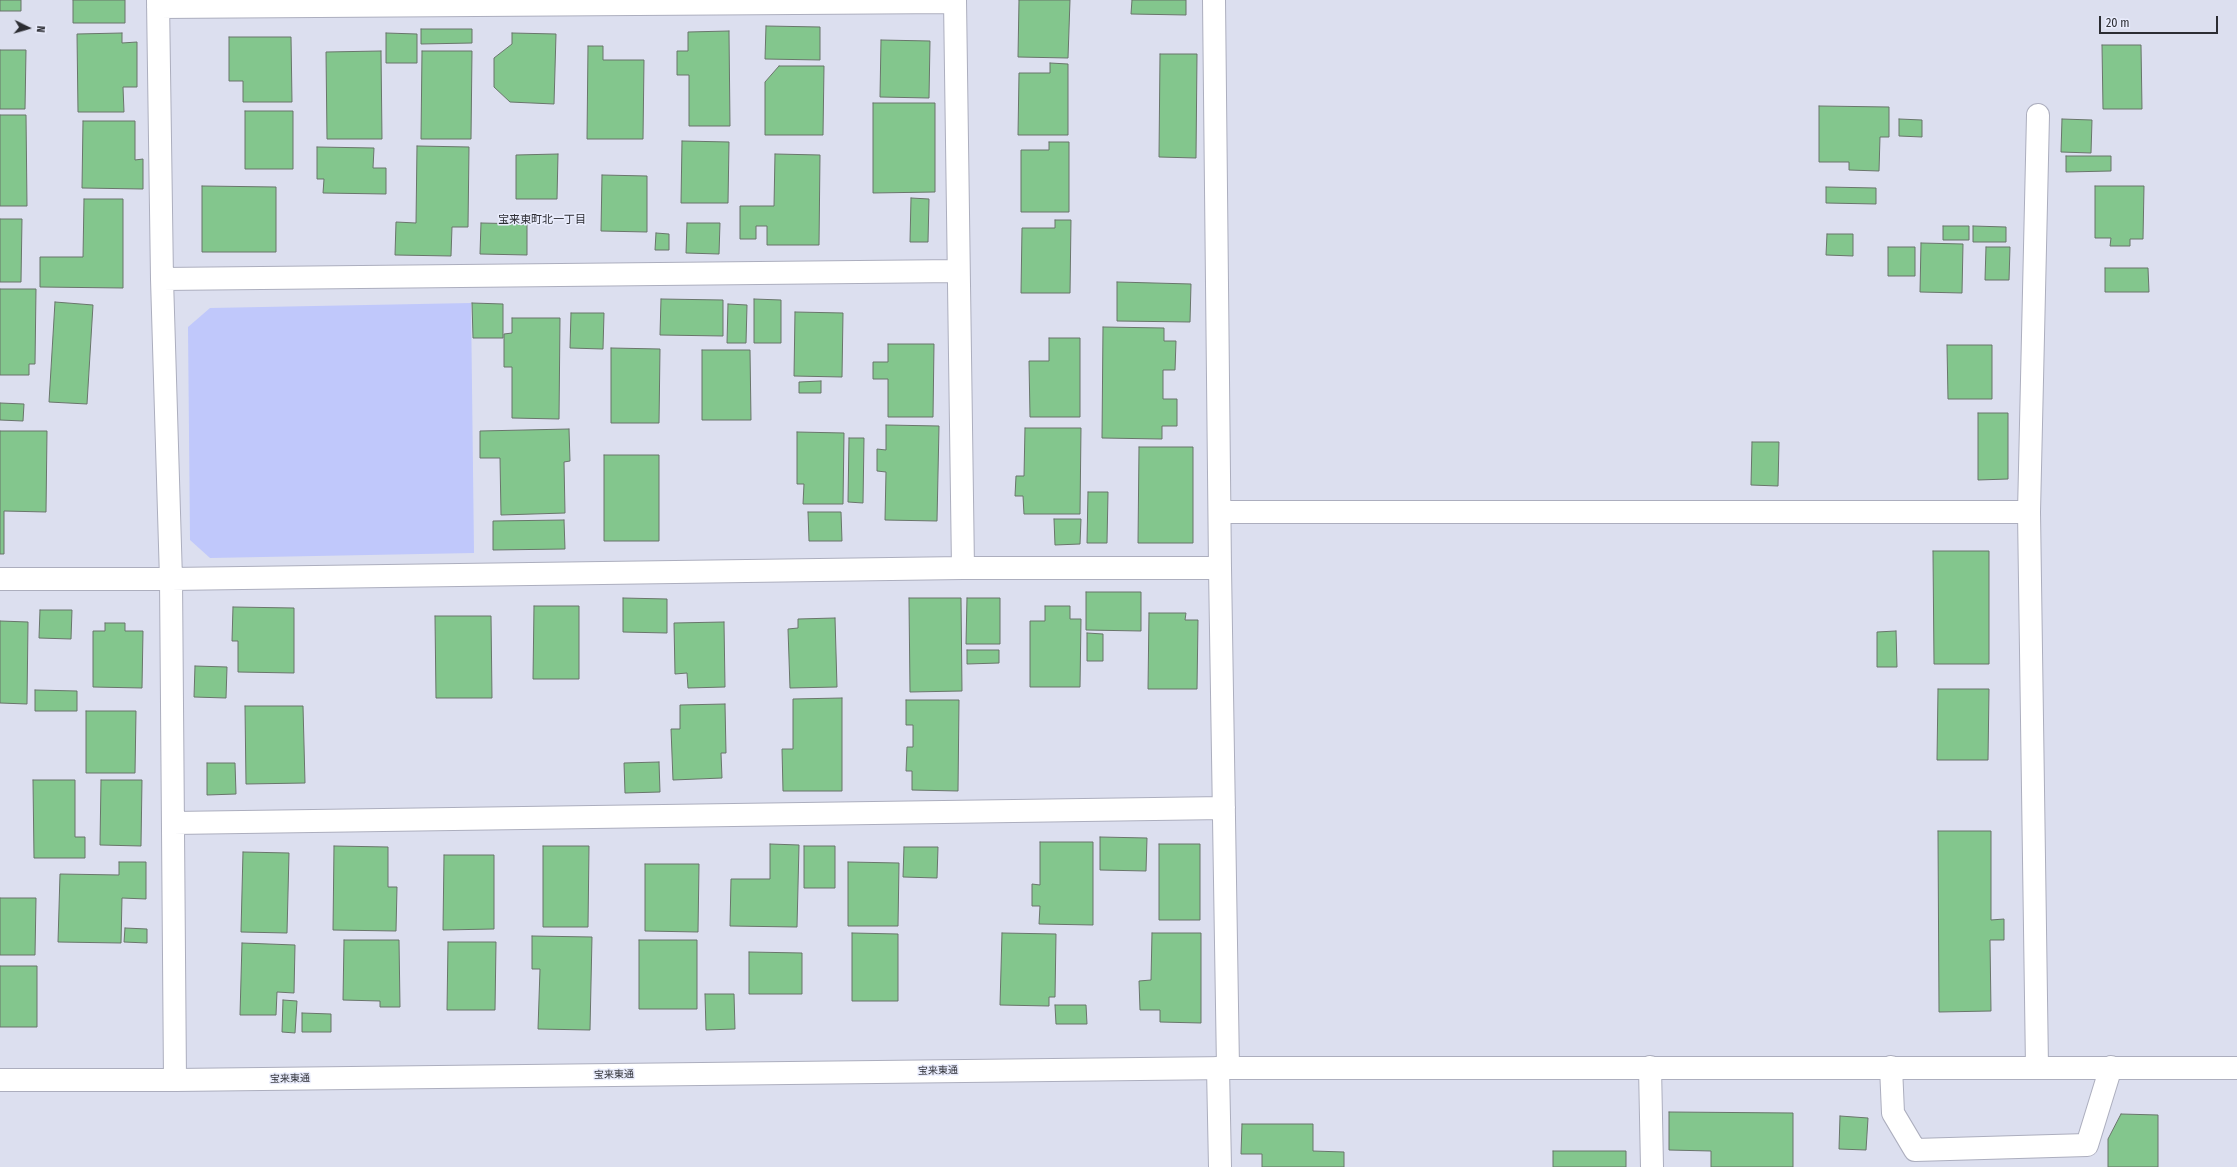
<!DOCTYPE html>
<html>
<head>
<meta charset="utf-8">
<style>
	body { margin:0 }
	#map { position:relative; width:2237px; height:1167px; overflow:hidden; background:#dcdfef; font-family:"Fira Sans Condensed",sans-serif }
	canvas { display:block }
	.north { position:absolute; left:8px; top:8px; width:40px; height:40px; -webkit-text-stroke:3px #e9ecfc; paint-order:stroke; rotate:95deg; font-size:11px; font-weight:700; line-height:16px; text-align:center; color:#2c2d33 }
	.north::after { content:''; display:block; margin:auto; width:14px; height:18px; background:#2c2d33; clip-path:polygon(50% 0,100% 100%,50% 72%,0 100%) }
	.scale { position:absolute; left:2099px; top:16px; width:119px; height:18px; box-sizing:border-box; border:2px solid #2c2d33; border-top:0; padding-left:5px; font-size:12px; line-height:14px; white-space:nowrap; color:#2c2d33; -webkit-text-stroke:3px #e9ecfc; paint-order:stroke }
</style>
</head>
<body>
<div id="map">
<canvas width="2237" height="1167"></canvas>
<div class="north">N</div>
<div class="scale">20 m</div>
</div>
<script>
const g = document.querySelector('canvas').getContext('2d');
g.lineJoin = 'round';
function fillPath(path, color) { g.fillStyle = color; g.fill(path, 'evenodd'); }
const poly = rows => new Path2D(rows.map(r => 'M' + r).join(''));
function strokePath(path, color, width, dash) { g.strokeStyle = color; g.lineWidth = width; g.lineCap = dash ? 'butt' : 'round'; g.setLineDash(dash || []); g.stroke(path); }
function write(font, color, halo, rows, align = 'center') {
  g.font = font + ' "Fira Sans Condensed","Noto Sans JP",sans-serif'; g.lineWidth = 3; g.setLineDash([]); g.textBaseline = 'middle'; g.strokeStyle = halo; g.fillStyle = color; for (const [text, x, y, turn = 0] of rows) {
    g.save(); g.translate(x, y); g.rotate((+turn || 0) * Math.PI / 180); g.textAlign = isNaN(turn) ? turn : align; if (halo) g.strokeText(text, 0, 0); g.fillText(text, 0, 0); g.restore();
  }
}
fillPath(poly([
	[471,303,474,553,210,558,190,540,188,327,210,308]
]), '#c0c8fb');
const building = poly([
	[0,0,21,0,21,11,0,11,0,0],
	[73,0,125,0,125,23,73,23,73,0],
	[1019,0,1070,0,1068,58,1018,57,1019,0],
	[1132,0,1186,0,1186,15,1131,14,1132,0],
	[766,26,820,27,820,60,765,59,766,26],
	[421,29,472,29,472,43,421,44,421,29],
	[729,31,730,126,689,126,689,75,677,75,677,51,688,51,688,32,729,31],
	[122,33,122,43,137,42,137,87,123,87,124,112,78,112,77,34,122,33],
	[386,33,417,34,417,63,386,63,386,33],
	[512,33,556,34,554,104,510,102,494,87,494,58,512,44,512,33],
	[229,37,291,37,292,102,243,102,243,81,229,81,229,37],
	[881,40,930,41,929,98,880,97,881,40],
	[2102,45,2141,45,2142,109,2103,109,2102,45],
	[588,46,603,46,603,60,644,60,643,139,587,139,588,46],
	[0,50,26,50,25,109,0,109,0,50],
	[381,51,382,139,327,139,326,52,381,51],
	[422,51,472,51,471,139,421,139,422,51],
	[1160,54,1197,54,1196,158,1159,157,1160,54],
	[1050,63,1068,64,1068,135,1018,135,1019,73,1050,73,1050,63],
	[779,66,824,66,823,135,765,135,765,82,779,66],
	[873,103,935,103,935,192,873,193,873,103],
	[1819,106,1889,107,1889,137,1880,137,1879,171,1849,170,1849,162,1819,162,1819,106],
	[245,111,293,111,293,169,245,169,245,111],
	[0,115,26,115,27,206,0,206,0,115],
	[1899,119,1922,120,1922,137,1899,136,1899,119],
	[2062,119,2092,120,2091,153,2061,152,2062,119],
	[83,121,135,121,135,160,143,159,143,189,82,188,83,121],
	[682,141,729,142,728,203,681,203,682,141],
	[1049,142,1069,142,1069,212,1021,212,1021,150,1049,150,1049,142],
	[417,146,469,147,468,227,452,227,451,256,395,255,396,222,416,223,417,146],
	[317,147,374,148,373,168,386,168,386,194,323,193,324,179,317,179,317,147],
	[558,154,557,199,516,199,516,155,558,154],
	[775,154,820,155,819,245,767,245,767,226,756,226,756,239,740,239,740,206,774,206,775,154],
	[2066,156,2111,156,2111,171,2066,172,2066,156],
	[602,175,647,176,647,232,601,231,602,175],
	[202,186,276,187,276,252,202,252,202,186],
	[2095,186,2144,186,2143,239,2130,239,2130,246,2110,246,2111,238,2095,238,2095,186],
	[1826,187,1876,188,1876,204,1826,203,1826,187],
	[911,198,929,199,928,242,910,242,911,198],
	[84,199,123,199,123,288,40,287,40,257,83,257,84,199],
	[0,219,22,219,21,282,0,282,0,219],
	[1055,220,1071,220,1070,293,1021,293,1022,228,1055,228,1055,220],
	[481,223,527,224,527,255,480,254,481,223],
	[687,223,720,223,719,254,686,253,687,223],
	[1943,226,1969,226,1969,240,1943,240,1943,226],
	[1973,226,2006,227,2006,242,1973,242,1973,226],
	[656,233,669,234,669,250,655,250,656,233],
	[1827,234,1853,234,1853,256,1826,255,1827,234],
	[1921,243,1963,244,1962,293,1920,292,1921,243],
	[1888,247,1915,247,1915,276,1888,276,1888,247],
	[1986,247,2010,247,2009,280,1985,280,1986,247],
	[2105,268,2148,268,2149,292,2105,292,2105,268],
	[1117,282,1191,284,1190,322,1117,321,1117,282],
	[0,289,36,289,35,364,29,364,29,375,0,375,0,289],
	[661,299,723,300,723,336,660,335,661,299],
	[754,299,781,300,781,343,754,343,754,299],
	[55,302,93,305,87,404,49,402,55,302],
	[472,303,503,304,503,338,473,338,472,303],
	[728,304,747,305,746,343,727,343,728,304],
	[795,312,843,313,842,377,794,376,795,312],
	[571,313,604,313,603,349,570,348,571,313],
	[512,318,560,318,559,419,512,418,512,367,504,367,504,334,512,333,512,318],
	[1103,327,1164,328,1164,341,1176,341,1175,370,1163,370,1163,399,1177,399,1177,426,1162,426,1162,439,1102,438,1103,327],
	[1049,338,1080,338,1080,417,1030,417,1029,361,1049,361,1049,338],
	[888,344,934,344,933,417,888,417,888,379,873,379,873,362,888,362,888,344],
	[1947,345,1992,345,1992,399,1948,399,1947,345],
	[611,348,660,349,659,423,611,423,611,348],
	[702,350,750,350,751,420,702,420,702,350],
	[821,381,821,393,799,393,799,382,821,381],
	[0,403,24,404,23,421,0,420,0,403],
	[1978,413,2008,413,2008,479,1978,480,1978,413],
	[886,425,939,426,937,521,885,520,886,472,877,471,877,449,886,450,886,425],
	[1025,428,1081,428,1080,514,1024,514,1023,496,1015,496,1016,476,1024,476,1025,428],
	[569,429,570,461,564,462,565,513,501,515,500,458,480,458,480,431,569,429],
	[0,431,47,431,46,512,4,511,4,554,0,554,0,431],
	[797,432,844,433,843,504,803,504,804,484,797,484,797,432],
	[849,438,864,438,863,503,848,502,849,438],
	[1752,442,1779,442,1778,486,1751,485,1752,442],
	[1139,447,1193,447,1193,543,1138,543,1139,447],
	[604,455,659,455,659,541,604,541,604,455],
	[1088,492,1108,492,1107,543,1087,543,1088,492],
	[808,512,841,512,842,541,809,541,808,512],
	[1054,519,1081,519,1080,544,1055,545,1054,519],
	[564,520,565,549,493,550,493,521,564,520],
	[1933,551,1989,551,1989,664,1934,664,1933,551],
	[1086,592,1141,592,1141,631,1086,630,1086,592],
	[623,598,667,599,667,633,623,632,623,598],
	[909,598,961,598,962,691,910,692,909,598],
	[967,598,1000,598,1000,644,966,644,967,598],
	[534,606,579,606,579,679,533,679,534,606],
	[1045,606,1070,606,1070,619,1081,619,1080,687,1030,687,1030,621,1045,621,1045,606],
	[233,607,294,608,294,673,238,672,238,641,232,641,233,607],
	[40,610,72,610,71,639,39,638,40,610],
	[1149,613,1186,613,1185,620,1198,620,1197,689,1148,689,1149,613],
	[435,616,491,616,492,698,436,698,435,616],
	[835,618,837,687,790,688,788,629,798,628,798,619,835,618],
	[0,621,28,622,27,704,0,703,0,621],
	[724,622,725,687,688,688,687,673,675,674,674,623,724,622],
	[105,623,125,623,125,631,143,631,142,688,93,687,93,631,105,631,105,623],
	[1896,631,1897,667,1877,667,1877,632,1896,631],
	[1087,633,1103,634,1103,661,1087,661,1087,633],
	[967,650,999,650,999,663,967,664,967,650],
	[195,666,227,667,226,698,194,697,195,666],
	[1938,689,1989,689,1988,760,1937,760,1938,689],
	[35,690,77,691,77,711,35,711,35,690],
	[842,698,842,791,783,791,782,749,793,749,793,699,842,698],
	[906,700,959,700,958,791,912,790,912,771,906,771,907,747,913,747,913,725,906,725,906,700],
	[725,704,726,753,721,753,722,778,673,780,671,729,680,729,680,705,725,704],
	[245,706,303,706,305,783,246,784,245,706],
	[86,711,136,711,135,773,86,773,86,711],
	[659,762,660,792,625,793,624,763,659,762],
	[207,763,235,763,236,794,207,795,207,763],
	[33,780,75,780,75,837,85,837,85,858,34,858,33,780],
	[101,780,142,780,141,846,100,845,101,780],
	[1938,831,1991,831,1991,920,2004,919,2004,940,1990,940,1991,1011,1939,1012,1938,831],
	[1100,837,1147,838,1146,871,1100,870,1100,837],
	[1040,842,1093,842,1093,925,1039,924,1040,906,1032,906,1032,884,1040,885,1040,842],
	[770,844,799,845,797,927,730,926,731,879,770,879,770,844],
	[1159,844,1200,844,1200,920,1159,920,1159,844],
	[334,846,388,847,388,887,397,887,396,931,333,930,334,846],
	[543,846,589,846,588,927,543,927,543,846],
	[804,846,835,846,835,888,804,888,804,846],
	[904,847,938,847,937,878,903,877,904,847],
	[243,852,289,853,287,933,241,932,243,852],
	[444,855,494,855,494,929,443,930,444,855],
	[119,862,146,862,146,899,122,898,121,943,58,942,60,874,119,875,119,862],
	[848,862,899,863,898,926,848,926,848,862],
	[645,864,699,864,698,932,645,931,645,864],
	[0,898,36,898,35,955,0,955,0,898],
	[125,928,147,929,147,943,124,942,125,928],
	[852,933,898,934,898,1001,852,1001,852,933],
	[1002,933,1056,934,1055,997,1049,997,1049,1006,1000,1005,1002,933],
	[1152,933,1201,933,1201,1023,1160,1022,1160,1010,1140,1010,1139,981,1151,980,1152,933],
	[532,936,592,937,590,1030,538,1029,540,969,532,969,532,936],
	[344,940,399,940,400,1007,380,1007,380,1001,343,1000,344,940],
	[639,940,697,940,697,1009,639,1009,639,940],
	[448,942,496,942,495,1010,447,1010,448,942],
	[242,943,295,945,294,993,277,992,276,1015,240,1015,242,943],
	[749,952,802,953,802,994,749,994,749,952],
	[0,966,37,966,37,1027,0,1027,0,966],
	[705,994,734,994,735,1029,706,1030,705,994],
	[283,1000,297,1001,295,1033,282,1032,283,1000],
	[1055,1005,1086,1005,1087,1024,1056,1024,1055,1005],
	[302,1013,331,1014,331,1032,302,1032,302,1013],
	[1669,1112,1793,1113,1793,1167,1711,1167,1711,1151,1669,1150,1669,1112],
	[2121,1114,2158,1115,2158,1167,2108,1167,2108,1139,2121,1114],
	[1840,1116,1868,1118,1866,1150,1839,1149,1840,1116],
	[1242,1124,1313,1124,1313,1151,1344,1152,1344,1167,1262,1167,1262,1154,1241,1154,1242,1124],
	[1553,1151,1626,1151,1626,1167,1553,1167,1553,1151]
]);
fillPath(building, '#83c68d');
strokePath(building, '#69756b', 1);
const lane = poly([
	[1220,512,2029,512,2037,1067],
	[2029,512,2038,115],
	[1650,1067,1652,1167],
	[1891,1067,1893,1113,1915,1150,2087,1145,2111,1067],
	[1218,1068,1220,1167]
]);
const street = poly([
	[158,0,162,279,171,579,175,1080],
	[955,0,963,568],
	[1214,0,1220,568,1228,1068],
	[158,7,955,2],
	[162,279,958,271],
	[0,579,171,579,963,568,1220,568],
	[173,823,1224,808]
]);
const secondary = poly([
	[0,1080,175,1080,1228,1068,2237,1068]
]);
strokePath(lane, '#acaebe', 24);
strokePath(street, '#acaebe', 24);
strokePath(secondary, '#acaebe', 24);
strokePath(lane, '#fff', 22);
strokePath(street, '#fff', 22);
strokePath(secondary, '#fff', 22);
write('10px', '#2c2d33', '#e9ecfc', [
	["宝来東通",938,1071,-1],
	["宝来東通",614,1075,-1],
	["宝来東通",290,1079,-1]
]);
write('11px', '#2c2d33', '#e9ecfc', [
	["宝来東町北一丁目",542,220]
]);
</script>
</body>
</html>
